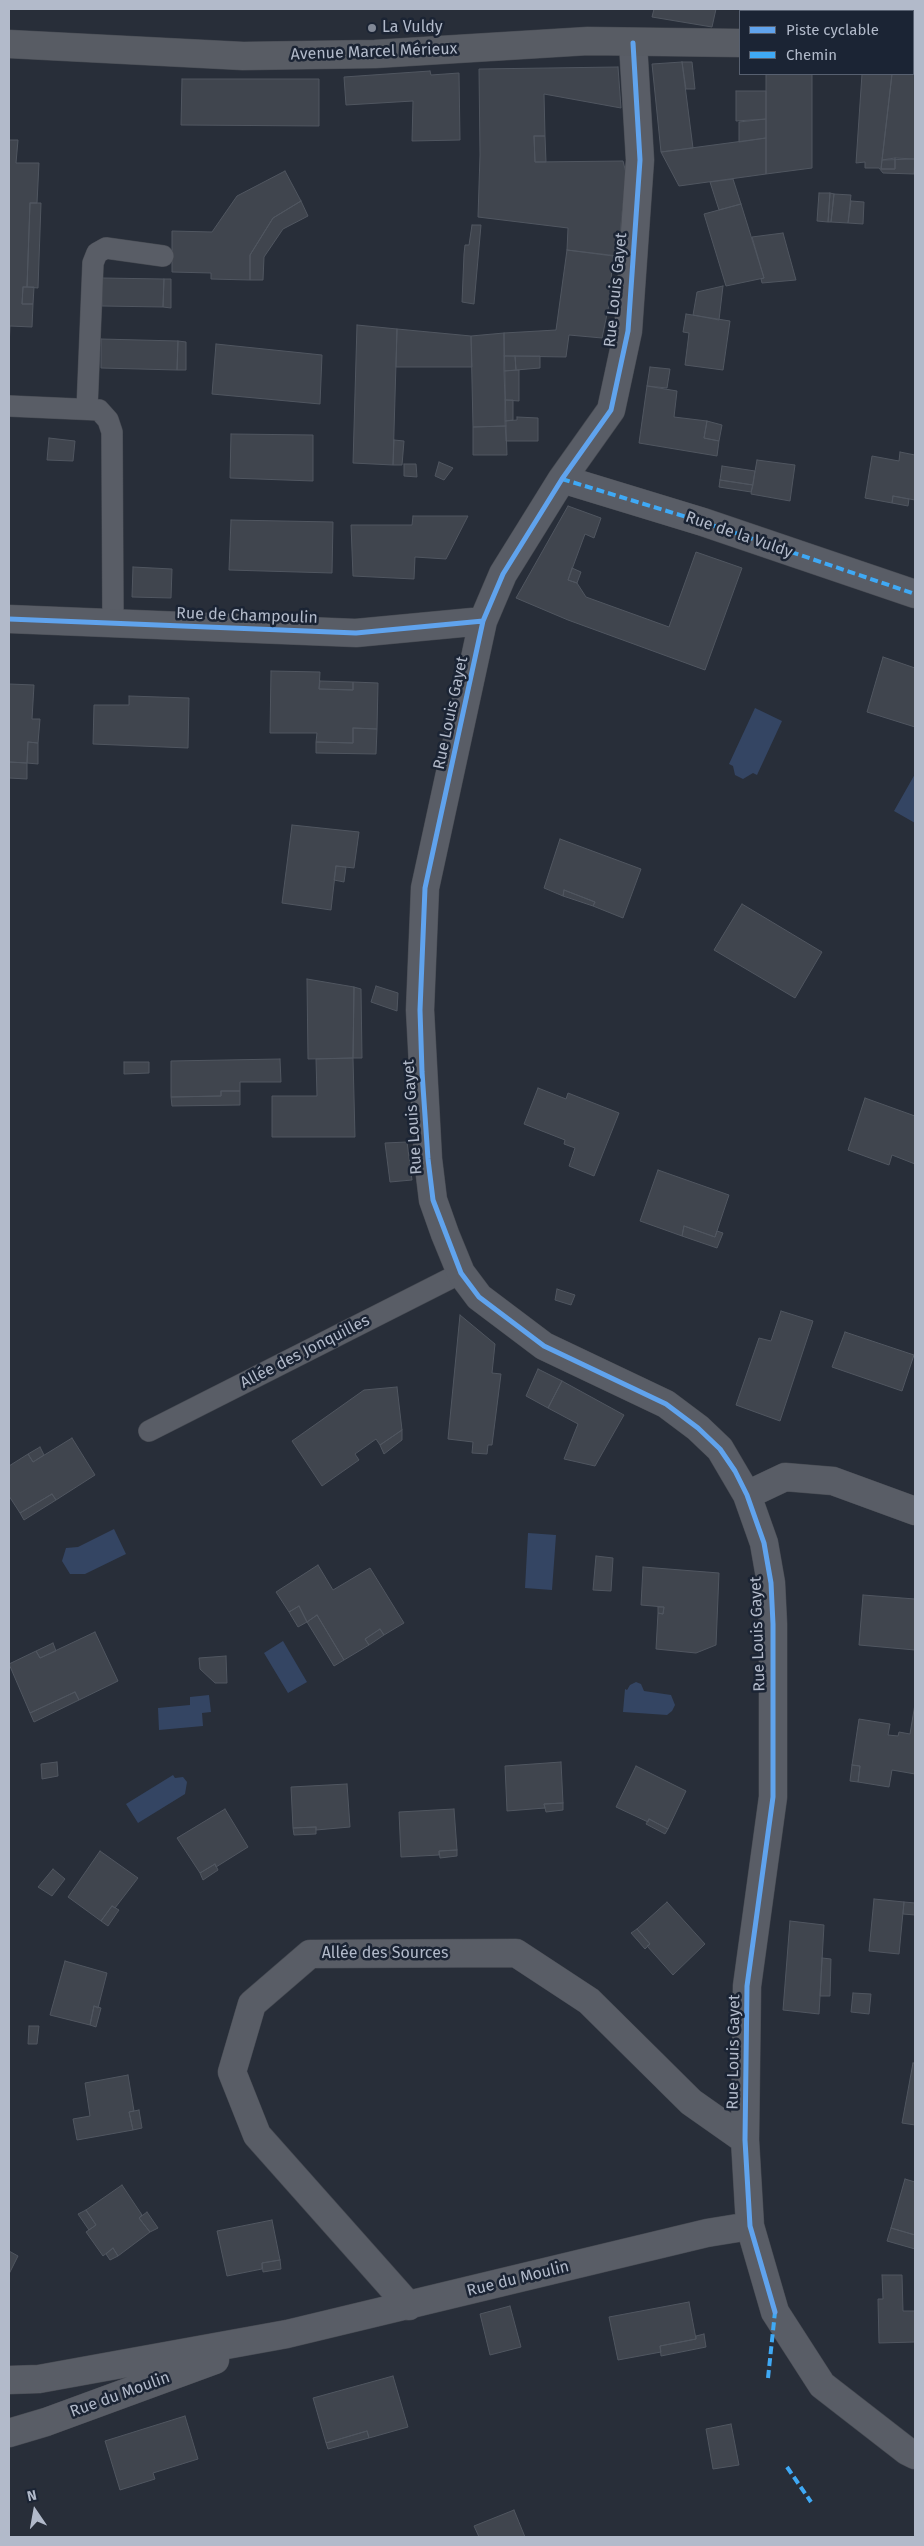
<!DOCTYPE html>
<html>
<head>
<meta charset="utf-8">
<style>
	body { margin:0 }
	#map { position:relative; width:924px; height:2546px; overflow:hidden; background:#282e39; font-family:"Fira Sans",sans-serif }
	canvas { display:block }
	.frame { position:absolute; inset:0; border:10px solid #b2baca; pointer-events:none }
	.legend { position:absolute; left:739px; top:10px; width:175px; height:65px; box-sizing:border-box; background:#1b2434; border:1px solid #576070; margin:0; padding:6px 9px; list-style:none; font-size:15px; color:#b2baca }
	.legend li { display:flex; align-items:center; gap:10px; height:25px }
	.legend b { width:25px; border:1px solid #576070 }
	.north { position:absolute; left:10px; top:2486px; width:50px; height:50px; -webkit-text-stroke:4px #1b2434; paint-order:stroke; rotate:348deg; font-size:14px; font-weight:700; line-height:20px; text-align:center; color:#b2baca }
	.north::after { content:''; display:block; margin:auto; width:18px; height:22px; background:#b2baca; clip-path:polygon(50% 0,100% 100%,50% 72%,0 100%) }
</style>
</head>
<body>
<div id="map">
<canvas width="924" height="2546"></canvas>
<div class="frame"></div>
<ul class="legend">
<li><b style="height:6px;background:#60a3ed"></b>Piste cyclable</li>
<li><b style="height:6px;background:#3fa9f5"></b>Chemin</li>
</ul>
<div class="north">N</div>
</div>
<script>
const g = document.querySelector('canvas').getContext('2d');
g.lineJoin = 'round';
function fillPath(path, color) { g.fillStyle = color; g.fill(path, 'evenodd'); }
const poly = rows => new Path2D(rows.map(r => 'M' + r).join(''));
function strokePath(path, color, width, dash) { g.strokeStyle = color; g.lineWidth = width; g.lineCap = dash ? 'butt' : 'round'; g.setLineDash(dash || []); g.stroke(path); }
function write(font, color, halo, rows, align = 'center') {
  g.font = font + ' "Fira Sans",sans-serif'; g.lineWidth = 5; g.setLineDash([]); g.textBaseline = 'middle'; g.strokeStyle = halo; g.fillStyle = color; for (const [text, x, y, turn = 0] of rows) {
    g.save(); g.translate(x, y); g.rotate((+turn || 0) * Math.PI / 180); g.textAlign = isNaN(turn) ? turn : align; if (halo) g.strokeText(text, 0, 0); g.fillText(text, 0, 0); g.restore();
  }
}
fillPath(poly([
	[755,708,782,721,757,775,753,773,743,779,735,775,733,766,729,764],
	[915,774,915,823,894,811],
	[114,1529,126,1554,85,1574,70,1574,62,1561,66,1548,78,1547],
	[528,1533,556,1535,552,1590,525,1588],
	[283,1641,307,1682,288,1693,264,1653],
	[636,1682,641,1684,644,1691,671,1695,675,1705,672,1711,667,1715,623,1712,625,1689,627,1690,630,1685],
	[209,1695,211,1712,202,1713,203,1726,159,1730,158,1708,190,1705,190,1697],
	[173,1775,175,1778,183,1777,187,1782,185,1794,138,1823,126,1804]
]), '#344563');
const building = poly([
	[654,9,716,9,712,27,652,17,654,9],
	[777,9,805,9,805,11,777,11,777,9],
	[805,9,840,9,840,11,805,11,805,9],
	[840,9,872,9,872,11,840,11,840,9],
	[682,62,693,148,661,152,652,64,682,62],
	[682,62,692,62,695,89,686,89,682,62],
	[913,64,915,64,915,159,882,160,892,74,913,74,913,64],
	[618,67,621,108,544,94,545,136,534,136,535,162,623,161,626,173,618,256,567,250,568,228,478,217,480,155,479,69,618,67],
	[430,71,431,75,459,73,460,140,412,141,413,101,346,105,344,77,430,71],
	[766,74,812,74,812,168,766,174,766,74],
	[862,74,892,74,881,169,895,169,895,158,915,159,914,174,883,173,879,168,865,168,865,162,856,163,862,74],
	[182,79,319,79,319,126,181,125,182,79],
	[736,91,766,91,766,119,736,121,736,91],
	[766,119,766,138,739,142,739,122,766,119],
	[534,136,545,136,546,162,535,162,534,136],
	[766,138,766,174,679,186,661,152,766,138],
	[9,140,18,140,16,163,39,163,37,203,30,203,27,287,23,287,22,304,33,304,32,327,10,326,9,348,9,140],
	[895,158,895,169,881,169,882,160,895,158],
	[285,171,301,201,273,218,250,255,250,280,211,279,211,273,172,272,172,231,212,232,237,196,285,171],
	[733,179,741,204,719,210,710,182,733,179],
	[819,193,830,193,828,222,817,221,819,193],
	[830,193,834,194,831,222,828,222,830,193],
	[834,194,851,195,848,223,831,222,834,194],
	[301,201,308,216,283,229,264,257,263,280,250,280,250,255,273,218,301,201],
	[851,201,864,202,863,224,848,223,851,201],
	[30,203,41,203,38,288,27,287,30,203],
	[741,204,764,278,726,286,704,214,741,204],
	[472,225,481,225,474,304,462,302,464,254,465,245,469,245,472,225],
	[783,233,796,280,762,283,761,279,764,278,752,237,783,233],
	[567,250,613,256,609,305,602,338,569,335,566,357,504,356,504,333,556,330,567,250],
	[102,278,164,279,163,307,102,306,102,278],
	[164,279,171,279,171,308,163,307,164,279],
	[723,286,719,320,693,315,697,292,723,286],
	[23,287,34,287,33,304,22,304,23,287],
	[686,314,730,321,723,370,685,365,689,333,683,332,686,314],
	[357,325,397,329,393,465,353,463,357,325],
	[397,329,471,336,472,367,396,367,397,329],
	[504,333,506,426,473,427,471,336,504,333],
	[101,339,178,341,177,370,101,368,101,339],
	[178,341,186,342,186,370,177,370,178,341],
	[216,344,322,355,320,404,212,394,216,344],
	[504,356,515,356,516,370,504,371,504,356],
	[515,356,540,356,540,368,516,370,515,356],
	[650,367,670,369,667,388,647,386,650,367],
	[519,370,519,401,505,400,504,371,519,370],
	[647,386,677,391,674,417,707,421,704,438,719,441,717,456,639,443,647,386],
	[505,400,513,400,513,420,505,421,505,400],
	[517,417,538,418,538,441,506,441,505,421,517,420,517,417],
	[707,421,722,425,719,441,704,438,707,421],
	[506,426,507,455,473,455,473,427,506,426],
	[231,434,313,435,313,481,230,478,231,434],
	[49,438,75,441,73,461,47,460,49,438],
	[394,440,404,441,402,465,393,465,394,440],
	[900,452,915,455,915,500,893,496,892,503,865,498,872,456,899,461,900,452],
	[757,460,795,465,790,501,751,494,757,460],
	[439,462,453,468,444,480,435,476,439,462],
	[404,464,416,464,417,477,404,476,404,464],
	[722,466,755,471,753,485,720,480,722,466],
	[720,480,753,485,751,492,719,487,720,480],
	[893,496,909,499,908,506,892,503,893,496],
	[568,506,601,518,594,538,585,534,568,580,577,583,586,597,669,627,696,552,742,568,705,670,568,620,516,598,568,506],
	[413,516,468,516,446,559,415,557,414,579,353,576,351,525,412,525,413,516],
	[231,520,333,522,332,573,229,570,231,520],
	[133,567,172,569,171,598,132,597,133,567],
	[572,568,581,572,577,583,568,580,572,568],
	[883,657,915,668,915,727,867,712,883,657],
	[271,671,320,672,319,689,353,690,353,682,378,683,377,729,353,728,353,743,316,742,317,733,270,733,271,671],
	[320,681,353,682,353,690,319,689,320,681],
	[9,684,34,685,32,719,40,719,38,743,28,742,27,763,9,762,9,684],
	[129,696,189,698,188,748,93,744,94,705,129,705,129,696],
	[353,728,377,729,376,754,316,753,316,742,353,743,353,728],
	[28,742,38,743,38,764,27,763,28,742],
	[9,762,27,763,27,779,9,778,9,762],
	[292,825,359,832,354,868,336,866,331,910,282,903,292,825],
	[560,839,641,869,623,918,593,906,595,902,564,890,563,896,544,888,560,839],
	[336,866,346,867,344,882,334,880,336,866],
	[564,890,595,902,593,906,563,896,564,890],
	[742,904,822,952,795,998,714,950,742,904],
	[307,979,354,987,353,1058,308,1059,307,979],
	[376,986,398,993,397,1011,371,1002,376,986],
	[354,987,361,989,362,1058,353,1058,354,987],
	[353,1058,355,1137,272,1137,272,1096,317,1096,316,1059,353,1058],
	[280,1059,281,1082,240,1082,240,1091,221,1091,221,1096,171,1097,171,1061,280,1059],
	[124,1062,149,1062,149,1073,124,1074,124,1062],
	[538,1088,566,1099,568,1093,619,1113,594,1176,569,1166,575,1148,564,1144,565,1140,524,1124,538,1088],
	[221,1091,240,1091,240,1105,172,1106,171,1097,221,1096,221,1091],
	[865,1098,915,1116,915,1164,892,1155,889,1165,848,1150,865,1098],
	[407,1142,412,1180,390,1182,385,1143,407,1142],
	[658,1170,729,1195,715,1237,684,1226,682,1236,640,1221,658,1170],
	[684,1226,715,1237,717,1231,723,1233,717,1248,682,1236,684,1226],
	[557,1289,575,1295,571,1305,555,1300,557,1289],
	[781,1311,813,1321,780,1421,736,1405,759,1338,771,1341,781,1311],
	[460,1315,495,1344,492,1373,501,1374,492,1445,488,1445,487,1454,472,1453,473,1442,448,1439,460,1315],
	[845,1332,914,1355,902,1391,832,1367,845,1332],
	[538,1369,562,1381,548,1408,526,1396,538,1369],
	[562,1381,624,1415,595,1466,564,1459,578,1424,548,1408,562,1381],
	[397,1387,402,1430,380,1445,376,1439,355,1454,359,1460,322,1486,292,1441,364,1390,397,1387],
	[402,1430,402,1440,384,1454,380,1445,402,1430],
	[72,1438,95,1475,56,1500,52,1494,20,1513,9,1496,9,1466,28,1454,33,1462,72,1438],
	[40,1447,44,1455,33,1462,28,1454,40,1447],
	[52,1494,56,1500,24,1520,20,1513,52,1494],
	[596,1556,613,1558,611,1591,593,1590,596,1556],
	[318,1565,333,1590,370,1568,404,1623,384,1635,380,1629,365,1639,369,1645,344,1660,317,1615,307,1622,299,1606,289,1612,276,1592,318,1565],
	[643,1567,719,1573,716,1645,696,1653,656,1649,658,1613,663,1614,664,1607,641,1605,643,1567],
	[863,1595,915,1599,915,1650,859,1645,863,1595],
	[299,1606,307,1622,298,1627,289,1612,299,1606],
	[658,1607,664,1607,663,1614,658,1613,658,1607],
	[317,1615,344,1660,334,1666,307,1622,317,1615],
	[380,1629,384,1635,369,1645,365,1639,380,1629],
	[95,1632,118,1681,79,1700,75,1692,30,1713,9,1664,36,1651,40,1658,95,1632],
	[53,1643,56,1651,40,1658,36,1651,53,1643],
	[226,1656,227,1683,215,1683,200,1669,199,1658,226,1656],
	[75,1692,79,1700,34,1722,30,1713,75,1692],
	[915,1704,915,1774,892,1770,889,1787,858,1782,860,1766,852,1765,859,1719,890,1724,888,1735,898,1736,899,1732,910,1734,915,1704],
	[57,1762,58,1776,42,1779,41,1764,57,1762],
	[561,1762,563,1803,544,1804,545,1808,507,1811,505,1766,561,1762],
	[852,1765,860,1766,858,1782,850,1781,852,1765],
	[636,1766,686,1791,668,1829,649,1819,648,1822,616,1807,636,1766],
	[347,1784,350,1827,316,1830,316,1827,293,1828,291,1787,347,1784],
	[563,1803,563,1810,546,1812,544,1804,563,1803],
	[225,1809,248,1847,216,1867,215,1864,200,1873,177,1838,225,1809],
	[454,1809,457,1850,439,1851,439,1855,401,1857,399,1812,454,1809],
	[649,1819,668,1829,665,1834,646,1824,649,1819],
	[316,1827,316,1834,294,1835,293,1828,316,1827],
	[457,1850,457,1856,440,1858,439,1851,457,1850],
	[100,1851,138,1878,115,1908,112,1906,101,1921,68,1897,100,1851],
	[215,1864,218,1870,203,1880,200,1873,215,1864],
	[53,1869,65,1879,52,1896,38,1887,53,1869],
	[874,1899,904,1902,899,1954,869,1951,874,1899],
	[667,1902,705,1944,673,1975,647,1946,650,1944,637,1929,667,1902],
	[904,1902,915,1903,915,1915,903,1914,904,1902],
	[112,1906,119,1910,108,1926,101,1921,112,1906],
	[790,1921,824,1925,819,2014,783,2010,790,1921],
	[637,1929,650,1944,645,1949,631,1933,637,1929],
	[822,1958,831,1959,830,1996,820,1996,822,1958],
	[65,1961,107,1973,98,2008,94,2006,90,2025,50,2015,65,1961],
	[853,1993,871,1994,869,2014,851,2012,853,1993],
	[94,2006,101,2008,96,2027,90,2025,94,2006],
	[29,2026,39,2026,37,2044,28,2044,29,2026],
	[913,2063,915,2063,915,2125,902,2123,913,2063],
	[128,2075,134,2111,129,2112,133,2130,77,2140,73,2119,90,2116,85,2083,128,2075],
	[139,2110,142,2128,133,2130,129,2112,139,2110],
	[905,2179,915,2182,915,2235,891,2228,905,2179],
	[122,2185,142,2215,139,2218,150,2232,118,2256,113,2248,103,2256,86,2232,96,2225,86,2210,122,2185],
	[86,2210,96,2225,89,2230,78,2214,86,2210],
	[147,2212,158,2228,150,2232,139,2218,147,2212],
	[272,2220,280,2260,262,2263,262,2269,227,2276,217,2231,272,2220],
	[891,2228,915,2235,915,2249,887,2241,891,2228],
	[113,2248,118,2256,110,2260,106,2254,113,2248],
	[9,2251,18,2256,9,2274,9,2251],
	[280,2260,281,2269,263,2272,262,2263,280,2260],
	[882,2275,902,2275,903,2311,915,2311,915,2342,879,2343,878,2299,883,2299,882,2275],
	[689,2302,696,2339,660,2346,661,2352,618,2360,609,2317,689,2302],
	[510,2306,521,2347,490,2355,480,2314,510,2306],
	[704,2334,706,2347,661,2356,660,2346,696,2339,696,2336,704,2334],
	[393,2376,408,2427,369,2438,367,2431,326,2443,313,2398,393,2376],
	[185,2416,198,2459,153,2473,155,2479,120,2490,105,2441,185,2416],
	[731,2424,739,2465,713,2469,706,2429,731,2424],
	[367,2431,369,2438,328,2449,326,2443,367,2431],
	[514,2510,525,2537,479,2537,474,2526,514,2510]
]);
fillPath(building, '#40454e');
strokePath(building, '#505660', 1);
const lane = poly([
	[9,406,99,410,108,420,112,432,113,623],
	[87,409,93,263,97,253,106,248,163,256],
	[149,1431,461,1273]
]);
const street = poly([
	[633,43,640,160,628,331,611,410,562,479,503,574,483,621,425,888,420,1010,428,1159,433,1200,445,1234,461,1273,479,1297,544,1346,666,1404,698,1428,720,1449,747,1495,764,1543,771,1583,773,1624,773,1797,747,1986,745,2140,750,2226,775,2312,822,2385,907,2451,915,2455],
	[562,479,703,522,915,594],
	[9,619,356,633,483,621],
	[747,1495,785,1477,833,1481,915,1511],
	[409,2306,257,2135,232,2072,252,2004,310,1954,516,1953,589,2001,691,2102,745,2140],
	[9,2380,39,2379,287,2334,707,2233,750,2226],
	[9,2433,46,2422,215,2360]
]);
const secondary = poly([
	[9,44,243,56,375,54,588,41,740,43],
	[913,44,915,44]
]);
strokePath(lane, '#454951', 22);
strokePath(street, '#454951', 29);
strokePath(secondary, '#454951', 29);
strokePath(lane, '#595d66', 21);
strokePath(street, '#595d66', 28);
strokePath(secondary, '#585c64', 28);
strokePath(poly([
	[562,479,703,522,915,594],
	[768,2378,775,2312],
	[787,2467,811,2502]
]), '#3fa9f5', 4, [8, 4]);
strokePath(poly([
	[633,43,640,160,628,331,611,410,562,479,503,574,483,621,425,888,420,1010,422,1072,428,1159,433,1200,461,1273,479,1297,544,1346,666,1404,698,1428,720,1449,735,1471,747,1495,764,1543,771,1583,773,1624,773,1797,747,1986,745,2140,750,2226,775,2312],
	[9,619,356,633,483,621]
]), '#60a3ed', 5);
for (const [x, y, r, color] of [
	[372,28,5,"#828997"]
]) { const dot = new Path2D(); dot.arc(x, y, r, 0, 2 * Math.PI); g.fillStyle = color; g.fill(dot); strokePath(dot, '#1b2434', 2); }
write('16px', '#b2baca', '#1b2434', [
	["La Vuldy",382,28]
], 'left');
write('16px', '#b2baca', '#1b2434', [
	["Avenue Marcel Mérieux",374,52,-2],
	["Rue Louis Gayet",616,290,-84],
	["Rue de la Vuldy",739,535,19],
	["Rue de Champoulin",247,616,2],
	["Rue Louis Gayet",451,713,-78],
	["Rue Louis Gayet",413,1117,-94],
	["Allée des Jonquilles",305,1352,-27],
	["Rue Louis Gayet",758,1634,-92],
	["Allée des Sources",385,1954],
	["Rue Louis Gayet",734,2052,-89],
	["Rue du Moulin",518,2279,-14],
	["Rue du Moulin",120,2395,-20]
]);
</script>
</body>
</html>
